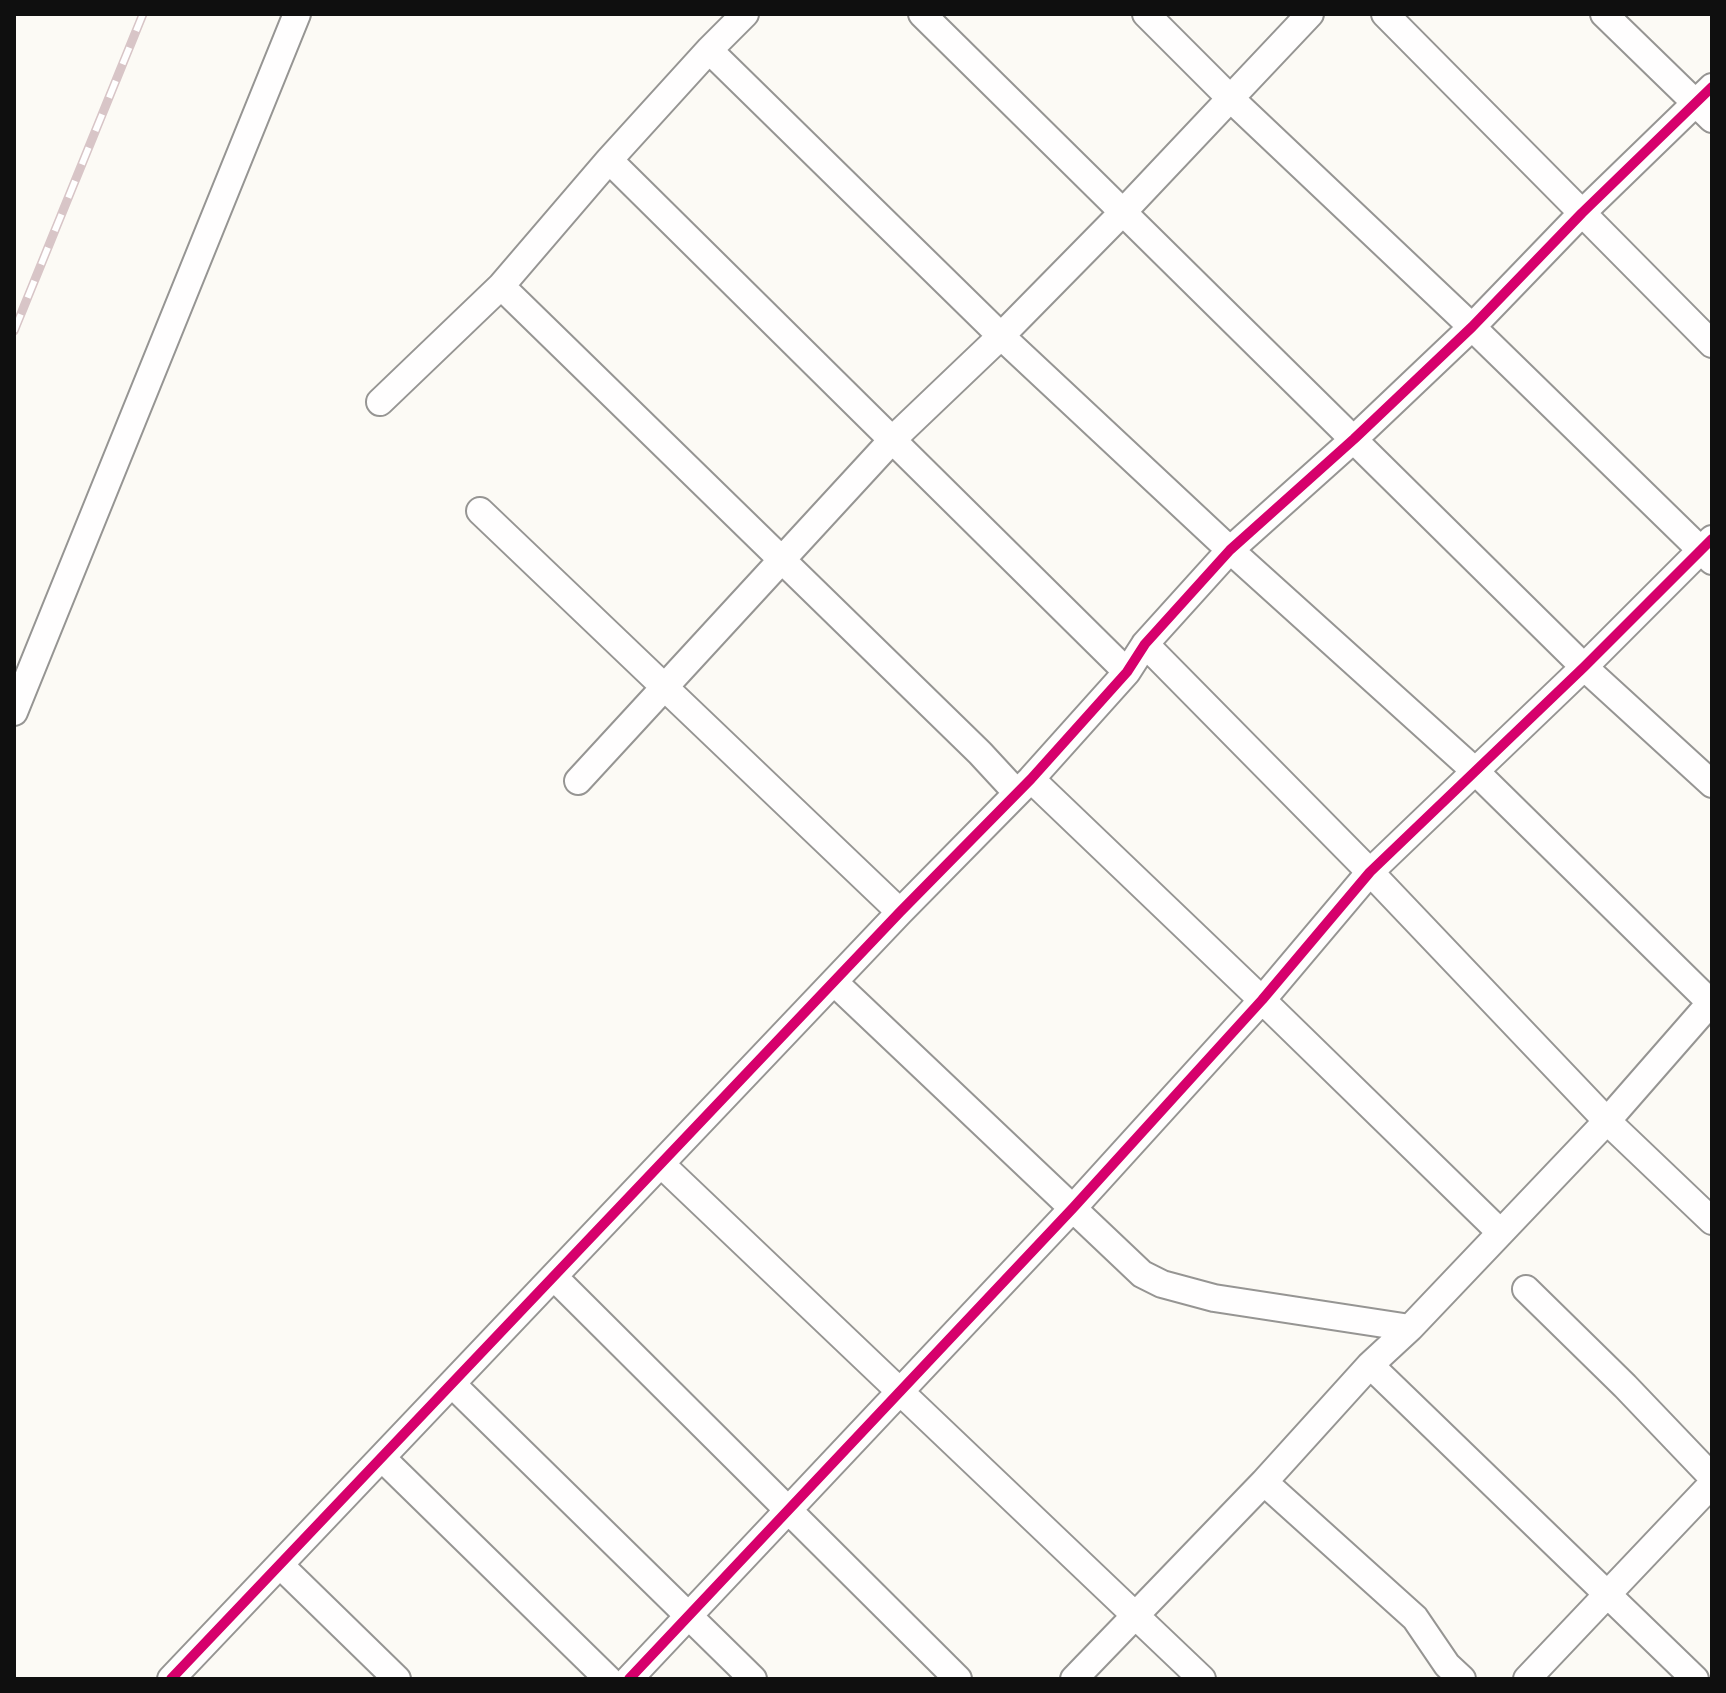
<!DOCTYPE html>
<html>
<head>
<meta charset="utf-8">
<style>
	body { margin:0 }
	#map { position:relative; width:1726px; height:1693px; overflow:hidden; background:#fcfaf5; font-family:"Source Serif 4",serif }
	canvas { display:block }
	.frame { position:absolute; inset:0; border:16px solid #0f0f0f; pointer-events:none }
</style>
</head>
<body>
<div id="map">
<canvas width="1726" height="1693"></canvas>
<div class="frame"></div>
</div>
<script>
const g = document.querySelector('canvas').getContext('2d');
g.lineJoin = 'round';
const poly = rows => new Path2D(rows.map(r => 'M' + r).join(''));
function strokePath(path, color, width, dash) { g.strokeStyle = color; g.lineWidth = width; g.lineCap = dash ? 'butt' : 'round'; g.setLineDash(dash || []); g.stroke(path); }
const minor = poly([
	[922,14,1584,667,1712,784],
	[1146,14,1230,98,1472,327,1712,561],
	[1385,14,1712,344],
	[1604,14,1712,119],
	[709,50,1001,336,1230,550,1475,771,1712,1004],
	[609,160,1127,672],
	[501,286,980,753,1017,793],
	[380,402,501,286,609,160,709,50,745,14],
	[480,511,900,912],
	[1145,644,1370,872,1607,1121,1712,1221],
	[14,712,297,14],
	[1031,779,1262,1000,1500,1232],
	[578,781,893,439,1001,336,1123,212,1310,14],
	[835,983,1142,1274,1162,1284,1214,1298,1410,1328],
	[661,1164,1202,1679],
	[554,1277,958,1679],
	[1526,1289,1625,1386,1712,1477],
	[1370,1365,1695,1679],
	[452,1384,753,1679],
	[382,1458,608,1679],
	[1264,1482,1415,1618,1447,1665,1462,1679],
	[280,1565,397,1679],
	[171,1679,900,912,1031,779,1127,672,1145,644,1230,550,1354,439,1472,327,1582,213,1712,87],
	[629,1679,1073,1208,1262,1000,1370,872,1584,667,1712,539],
	[1074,1679,1264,1482,1370,1365,1410,1328,1607,1121,1712,1001],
	[1527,1679,1712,1484]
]);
strokePath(minor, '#969593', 30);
strokePath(minor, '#fffefe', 26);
const rail = poly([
	[14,331,143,14]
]);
strokePath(rail, '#d8c5c7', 9);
strokePath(rail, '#fff', 6, [18]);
strokePath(poly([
	[171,1679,900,912,1031,779,1127,672,1145,644,1230,550,1354,439,1472,327,1582,213,1712,87],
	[629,1679,1073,1208,1262,1000,1370,872,1584,667,1712,539]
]), '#d6006c', 10);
</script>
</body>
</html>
